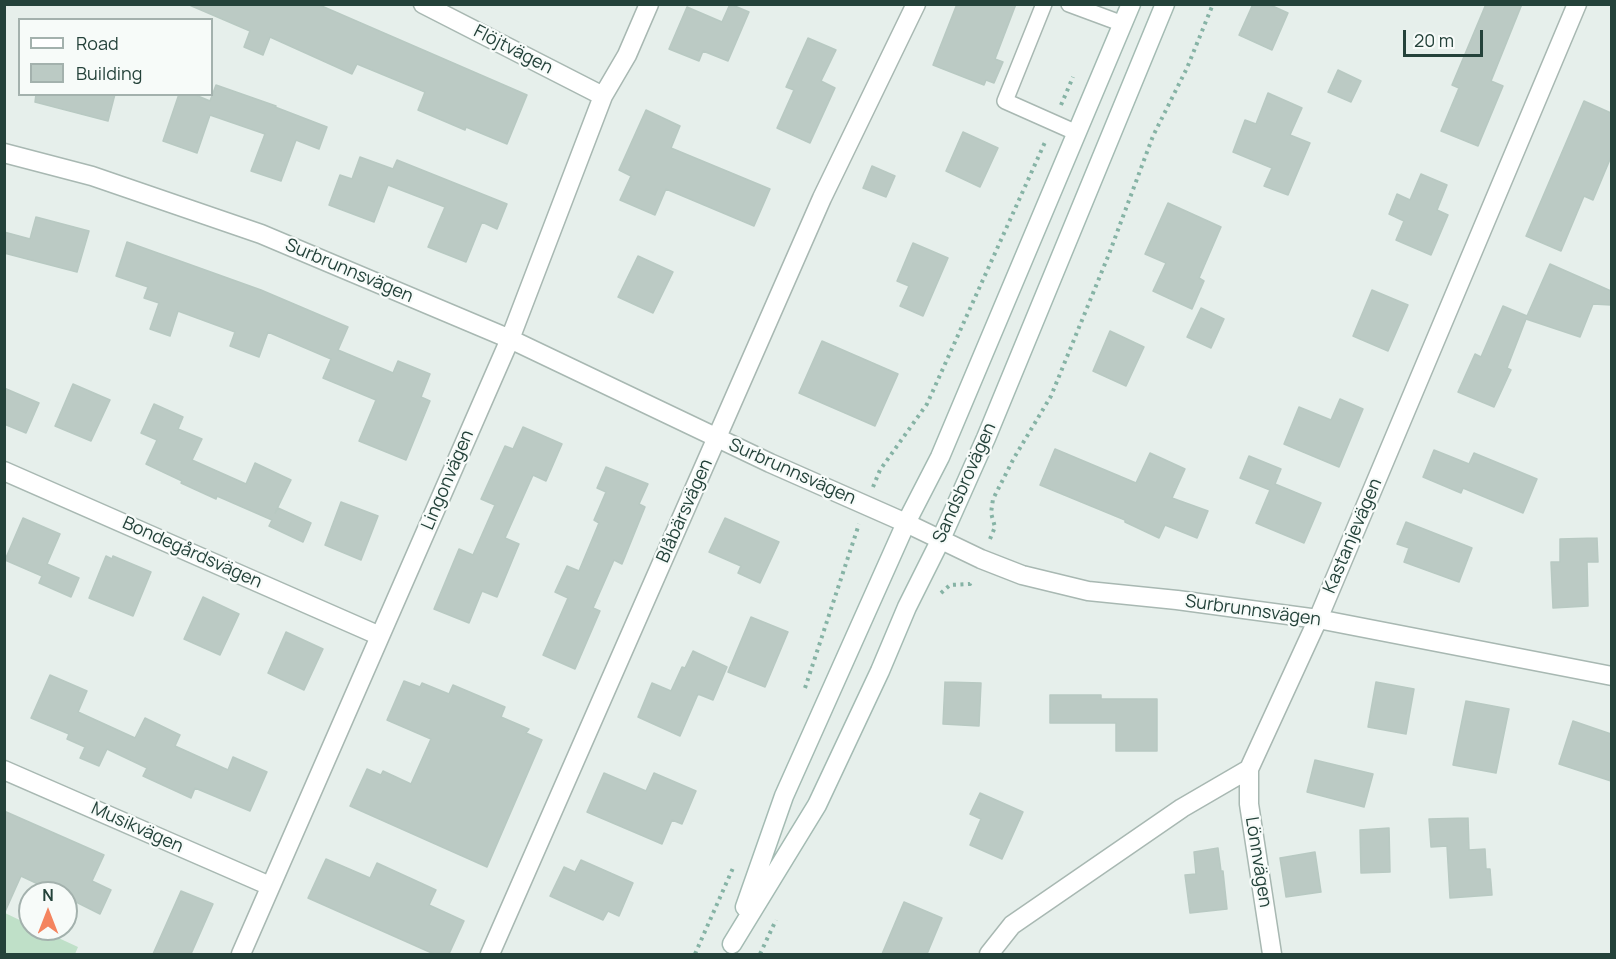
<!DOCTYPE html>
<html>
<head>
<meta charset="utf-8">
<style>
	body { margin:0 }
	#map { position:relative; width:1616px; height:959px; overflow:hidden; background:#e6efeb; font-family:Manrope,sans-serif }
	canvas { display:block }
	.frame { position:absolute; inset:0; border:6px solid #24423a; pointer-events:none }
	.legend { position:absolute; left:18px; top:18px; width:195px; height:78px; box-sizing:border-box; background:#f7fbf9; border:2px solid #a3b1ad; margin:0; padding:8px 10px; list-style:none; font-size:18px; color:#24423a }
	.legend li { display:flex; align-items:center; gap:12px; height:30px }
	.legend b { width:30px; border:2px solid #a3b1ad }
	.north { position:absolute; left:18px; top:881px; width:60px; height:60px; box-sizing:border-box; background:#f7fbf9; border:2px solid #a3b1ad; border-radius:50%; rotate:0deg; font-size:16px; font-weight:700; line-height:24px; text-align:center; color:#24423a }
	.north::after { content:''; display:block; margin:auto; width:21px; height:27px; background:#f4845f; clip-path:polygon(50% 0,100% 100%,50% 72%,0 100%) }
	.scale { position:absolute; left:1403px; top:30px; width:80px; height:27px; box-sizing:border-box; border:3px solid #24423a; border-top:0; padding-left:8px; font-size:18px; line-height:21px; white-space:nowrap; color:#24423a; -webkit-text-stroke:4px #f7fbf9; paint-order:stroke }
</style>
</head>
<body>
<div id="map">
<canvas width="1616" height="959"></canvas>
<div class="frame"></div>
<ul class="legend">
<li><b style="height:8px;background:#fff"></b>Road</li>
<li><b style="height:16px;background:#bbcac4"></b>Building</li>
</ul>
<div class="north">N</div>
<div class="scale">20 m</div>
</div>
<script>
const g = document.querySelector('canvas').getContext('2d');
g.lineJoin = 'round';
function fillPath(path, color) { g.fillStyle = color; g.fill(path, 'evenodd'); }
const poly = rows => new Path2D(rows.map(r => 'M' + r).join(''));
function strokePath(path, color, width, dash) { g.strokeStyle = color; g.lineWidth = width; g.lineCap = dash ? 'butt' : 'round'; g.setLineDash(dash || []); g.stroke(path); }
function write(font, color, halo, rows, align = 'center') {
  g.font = font + ' Manrope,sans-serif'; g.lineWidth = 4.5; g.setLineDash([]); g.textBaseline = 'middle'; g.strokeStyle = halo; g.fillStyle = color; for (const [text, x, y, turn = 0] of rows) {
    g.save(); g.translate(x, y); g.rotate((+turn || 0) * Math.PI / 180); g.textAlign = isNaN(turn) ? turn : align; if (halo) g.strokeText(text, 0, 0); g.fillText(text, 0, 0); g.restore();
  }
}
fillPath(poly([
	[5,913,30,925,30,929,39,929,78,947,75,954,5,954]
]), '#bfe0c8');
const building = poly([
	[187,4,317,4,527,95,507,144,466,127,465,130,418,110,425,92,357,64,352,74,270,37,263,55,244,47,250,31,187,4],
	[730,4,749,12,728,61,703,51,699,61,669,49,687,7,722,22,730,4],
	[957,4,1016,4,995,59,1003,62,994,83,986,80,984,85,933,65,957,4],
	[1253,4,1268,4,1288,13,1272,50,1239,35,1253,4],
	[1486,4,1522,4,1491,81,1503,86,1478,146,1441,131,1459,88,1452,85,1486,4],
	[808,38,836,50,821,81,835,88,810,143,777,128,794,90,786,87,808,38],
	[1338,70,1361,81,1351,102,1328,92,1338,70],
	[216,85,276,106,275,107,327,127,319,149,296,140,281,181,251,171,265,134,210,115,197,153,163,141,179,94,193,94,210,101,216,85],
	[1268,93,1302,108,1290,135,1310,143,1288,195,1264,186,1272,168,1233,152,1245,120,1256,124,1268,93],
	[36,94,115,94,108,121,35,102,36,94],
	[1584,101,1611,113,1611,157,1593,200,1584,196,1561,251,1526,236,1584,101],
	[646,110,680,126,671,148,770,189,754,226,666,189,655,215,620,200,631,176,619,170,646,110],
	[963,132,998,148,980,187,946,171,963,132],
	[360,157,393,169,397,160,507,204,497,229,482,222,466,262,428,247,445,207,388,185,374,222,329,205,340,175,352,179,360,157],
	[872,166,895,176,886,197,863,188,872,166],
	[1421,174,1447,185,1437,210,1448,215,1431,255,1396,240,1404,221,1389,214,1397,194,1410,200,1421,174],
	[1168,203,1221,227,1199,278,1204,281,1192,309,1153,291,1166,263,1145,254,1168,203],
	[36,217,89,231,77,272,4,253,4,232,30,239,36,217],
	[127,242,261,290,348,327,338,350,393,373,398,361,430,374,421,397,430,401,406,460,359,441,376,400,323,378,331,359,268,332,259,357,230,346,235,332,178,311,170,336,150,329,159,303,144,298,148,287,116,276,127,242],
	[913,243,948,258,923,316,900,306,909,286,897,281,913,243],
	[638,256,673,272,653,313,618,297,638,256],
	[1550,264,1611,291,1611,305,1593,304,1580,337,1526,319,1507,368,1511,370,1494,407,1458,392,1475,354,1481,357,1503,306,1527,316,1550,264],
	[1372,290,1408,305,1388,351,1353,336,1372,290],
	[1201,308,1224,319,1211,348,1187,337,1201,308],
	[1110,331,1144,347,1126,386,1093,371,1110,331],
	[822,341,898,374,875,426,799,393,822,341],
	[73,384,110,400,91,441,55,426,73,384],
	[4,388,39,403,26,433,4,424,4,388],
	[1340,399,1363,409,1339,467,1284,444,1299,407,1331,420,1340,399],
	[154,404,183,417,178,429,202,439,192,460,246,484,255,463,291,480,275,513,278,508,311,523,303,542,269,526,272,520,217,496,216,499,181,483,182,481,146,464,157,440,141,433,154,404],
	[523,427,562,444,546,481,533,475,505,538,519,544,497,597,482,591,469,623,434,609,459,549,473,555,495,505,481,499,505,446,513,449,523,427],
	[1055,449,1136,483,1150,453,1185,469,1172,498,1208,511,1197,538,1165,525,1159,538,1125,522,1125,520,1040,485,1055,449],
	[1434,450,1469,464,1474,453,1537,479,1523,513,1463,488,1461,493,1423,477,1434,450],
	[1249,456,1281,469,1275,484,1321,503,1304,543,1256,523,1270,490,1240,478,1249,456],
	[606,467,648,484,639,504,645,507,622,564,614,560,593,608,600,611,575,669,543,655,568,598,555,592,567,566,579,571,599,523,594,520,606,492,597,488,606,467],
	[341,502,378,516,361,560,325,545,341,502],
	[23,518,60,534,47,564,79,578,71,597,39,583,42,576,5,560,23,518],
	[725,518,779,542,760,583,738,573,741,566,709,552,725,518],
	[1406,522,1472,548,1459,582,1404,562,1409,548,1397,544,1406,522],
	[1597,538,1598,562,1587,562,1588,606,1553,608,1551,562,1560,562,1560,539,1597,538],
	[106,556,112,559,113,556,151,572,133,616,89,598,106,556],
	[203,597,239,614,220,655,184,639,203,597],
	[751,617,788,632,765,687,728,672,751,617],
	[286,632,323,649,304,690,268,673,286,632],
	[693,651,727,667,713,700,698,694,680,736,638,717,652,683,671,691,682,667,685,668,693,651],
	[50,675,87,691,78,712,135,738,145,718,180,735,175,746,228,770,233,757,267,772,250,811,195,788,191,798,143,776,147,768,107,749,99,766,80,758,85,747,67,739,69,734,31,718,50,675],
	[404,681,420,687,422,683,449,694,453,685,505,707,501,717,529,729,526,733,542,740,487,867,350,806,367,769,381,775,383,771,411,784,431,739,387,720,404,681],
	[945,682,981,683,979,726,943,724,945,682],
	[1376,682,1414,689,1406,734,1368,727,1376,682],
	[1050,695,1101,695,1101,699,1157,699,1157,751,1116,751,1116,723,1050,723,1050,695],
	[1466,701,1509,709,1496,773,1453,765,1466,701],
	[1573,721,1611,734,1611,781,1559,764,1573,721],
	[1315,760,1373,774,1364,807,1307,792,1315,760],
	[604,773,646,791,654,773,696,791,682,824,672,820,662,844,587,812,604,773],
	[980,793,1023,812,1002,859,970,845,981,819,970,814,980,793],
	[4,811,104,855,92,881,111,890,100,914,66,897,66,893,57,893,21,876,4,914,4,811],
	[1468,818,1469,850,1485,849,1486,869,1490,869,1492,895,1450,898,1447,846,1431,847,1429,819,1468,818],
	[1389,828,1390,872,1361,873,1360,830,1389,828],
	[1218,848,1221,871,1223,871,1227,909,1190,913,1185,875,1196,874,1194,852,1218,848],
	[1315,852,1321,892,1286,897,1280,858,1315,852],
	[326,859,370,878,377,863,436,890,429,905,464,921,449,954,434,954,308,898,326,859],
	[581,860,633,883,619,916,608,911,603,920,550,896,564,867,575,872,581,860],
	[181,891,213,904,191,954,153,954,181,891],
	[904,902,942,918,927,954,882,954,904,902]
]);
fillPath(building, '#bbcac4');
strokePath(building, '#b8c9c2', 1.5);
const lane = poly([
	[1044,4,1005,101,1077,133],
	[1069,4,1123,24]
]);
const street = poly([
	[423,4,603,96],
	[4,153,92,176,261,234,510,339,770,463,906,523,981,559,1022,575,1088,591,1177,600,1318,619,1612,676],
	[4,471,380,636],
	[1249,769,1249,804,1272,954],
	[4,770,270,886],
	[241,954,510,339,603,96,627,55,649,4],
	[490,954,822,198,916,4],
	[989,954,1012,925,1182,808,1249,769,1318,619,1577,4]
]);
const secondary = poly([
	[745,907,784,796,906,523,940,457,1131,4],
	[732,944,817,805,880,671,907,607,941,539,986,438,1165,4]
]);
strokePath(lane, '#a8b8b2', 18);
strokePath(street, '#a8b8b2', 21);
strokePath(secondary, '#a4bbb3', 21);
strokePath(poly([
	[1061,105,1073,77],
	[873,487,880,470,927,404,1046,140],
	[990,539,995,527,991,513,993,499,1014,458,1051,396,1109,254,1153,136,1187,68,1213,4],
	[941,593,950,585,970,584,972,579],
	[805,688,859,524],
	[695,954,733,868],
	[760,954,776,920]
]), '#86b3a5', 4, [3, 4.5]);
strokePath(lane, '#fff', 15);
strokePath(street, '#fff', 18);
strokePath(secondary, '#fff', 18);
write('18px', '#24423a', '#f7fbf9', [
	["Flöjtvägen",513,50,27],
	["Surbrunnsvägen",349,271,23],
	["Surbrunnsvägen",792,472,24],
	["Lingonvägen",448,480,-67],
	["Sandsbrovägen",965,483,-66],
	["Blåbärsvägen",685,511,-66],
	["Kastanjevägen",1353,536,-67],
	["Bondegårdsvägen",192,553,24],
	["Surbrunnsvägen",1253,611,8],
	["Musikvägen",137,828,24],
	["Lönnvägen",1258,862,81]
]);
</script>
</body>
</html>
